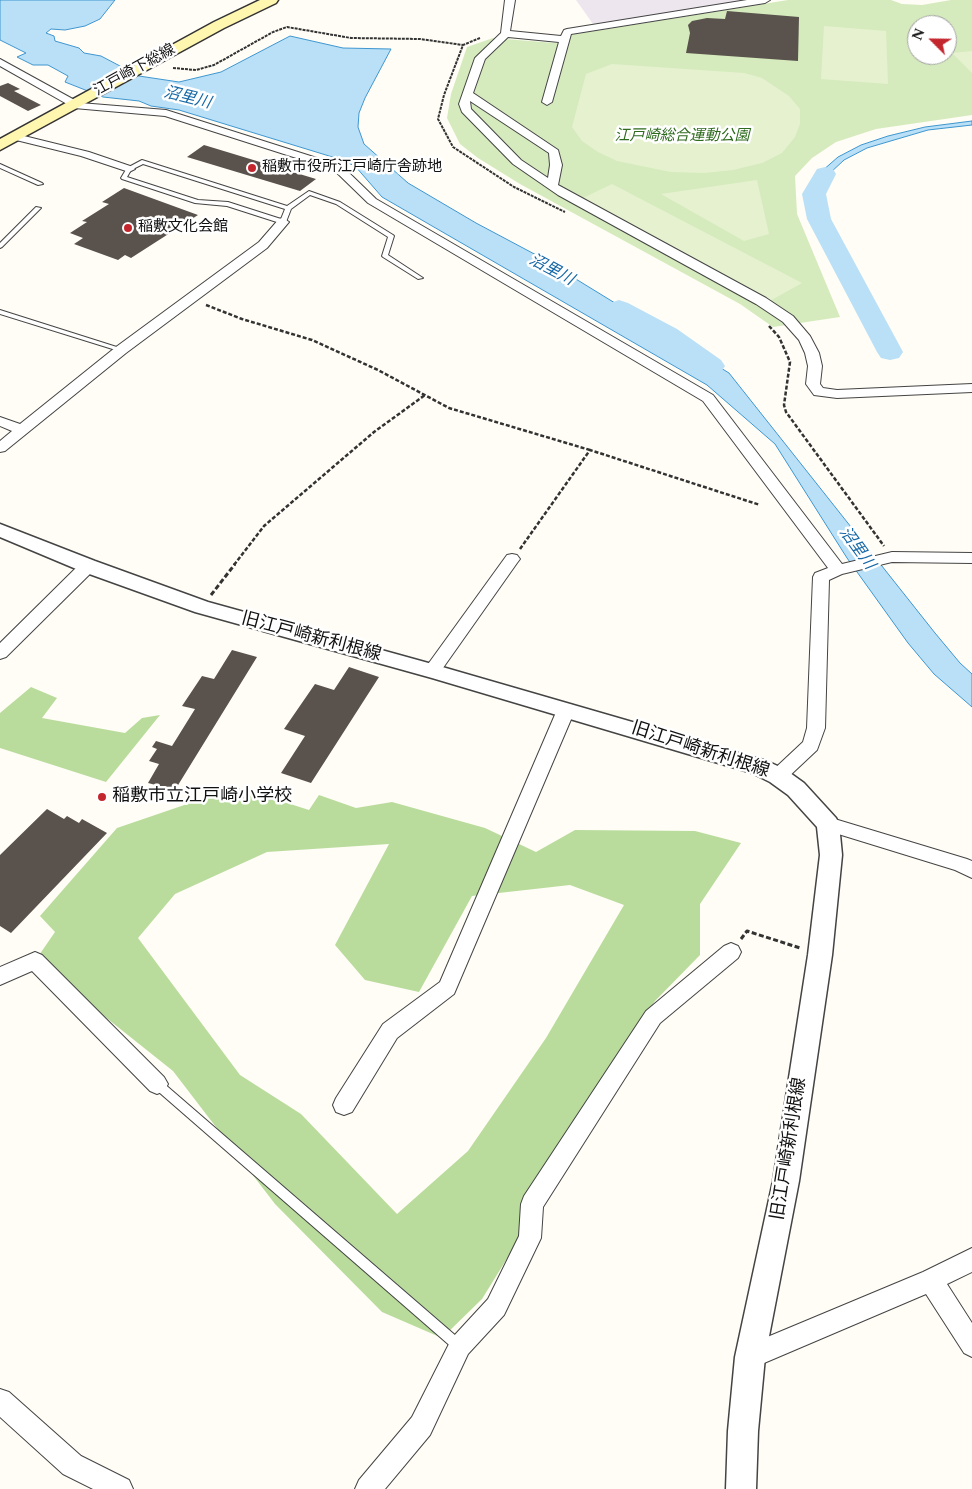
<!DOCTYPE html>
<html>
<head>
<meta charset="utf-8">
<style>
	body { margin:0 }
	#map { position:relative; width:972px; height:1489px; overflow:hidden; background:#fffdf5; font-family:Spectral,serif }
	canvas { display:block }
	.north { position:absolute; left:907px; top:15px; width:50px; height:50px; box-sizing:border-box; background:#fff; border:1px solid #a0a0a0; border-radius:50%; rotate:293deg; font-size:14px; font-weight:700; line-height:20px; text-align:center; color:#111 }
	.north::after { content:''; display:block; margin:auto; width:18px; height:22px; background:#c4262e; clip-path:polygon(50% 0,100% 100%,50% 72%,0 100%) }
</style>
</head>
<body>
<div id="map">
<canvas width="972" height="1489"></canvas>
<div class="north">N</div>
</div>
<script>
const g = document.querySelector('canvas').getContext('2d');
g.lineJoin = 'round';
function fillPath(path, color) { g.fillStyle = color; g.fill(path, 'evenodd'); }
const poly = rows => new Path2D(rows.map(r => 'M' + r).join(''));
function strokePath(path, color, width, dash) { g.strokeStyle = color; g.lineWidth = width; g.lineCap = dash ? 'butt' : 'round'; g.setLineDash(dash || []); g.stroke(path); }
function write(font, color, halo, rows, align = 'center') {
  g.font = font + ' Spectral,"Noto Sans JP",serif'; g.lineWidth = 5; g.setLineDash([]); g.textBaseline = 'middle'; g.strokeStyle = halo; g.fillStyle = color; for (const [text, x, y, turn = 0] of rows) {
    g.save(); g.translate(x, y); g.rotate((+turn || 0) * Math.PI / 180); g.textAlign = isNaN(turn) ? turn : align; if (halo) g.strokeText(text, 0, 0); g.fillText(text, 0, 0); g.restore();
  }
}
fillPath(poly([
	[576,0,743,0,744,1,593,24]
]), '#eee6ef');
fillPath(poly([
	[788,0,891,0,902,4,922,5,951,0,972,0,972,115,876,129,836,142,812,158,795,176,797,214,840,317,773,327,740,304,520,184,478,158,460,144,447,118,451,94,467,47,493,38,567,44,570,35],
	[917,25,947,25,947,55,917,55]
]), '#d5ebbd');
fillPath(poly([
	[31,687,57,698,42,718,125,733,142,718,160,715,106,782,0,748,0,713],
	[237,787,309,810,319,795,356,808,392,802,485,828,536,852,575,830,695,831,741,843,700,904,700,955,655,1001,521,1205,519,1239,482,1299,442,1338,382,1312,275,1204,173,1071,35,961,55,932,40,916,117,828],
	[389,844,335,945,365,980,419,992,472,896,570,885,624,905,546,1038,468,1151,397,1214,301,1114,240,1075,138,938,175,894,267,852]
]), '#b9dc9c');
fillPath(poly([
	[824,26,886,31,888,84,821,79],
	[972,51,972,73,952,53],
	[612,64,744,73,762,78,789,96,800,109,800,124,795,137,782,153,762,163,733,170,704,173,671,172,617,161,598,152,582,141,572,127,586,74],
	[757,180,769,234,744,241,661,194],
	[612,184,802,283,768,302,583,198]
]), '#e6f2cf');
const water = poly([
	[0,0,115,0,100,19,85,26,65,30,51,29,46,33,54,36,55,41,79,48,84,53,101,56,139,76,179,82,221,72,290,36,343,48,391,49,365,98,359,113,358,127,364,144,408,183,476,223,540,257,729,373,935,633,960,663,972,674,972,707,934,674,908,643,847,558,775,444,707,385,382,197,355,166,339,159,179,110,151,106,139,101,103,97,65,82,68,76,48,65,33,65,17,57,26,53,0,40,0,0],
	[972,121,972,125,928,130,894,140,867,148,844,160,829,174,818,195,822,219,814,218,811,193,822,171,838,157,861,145,888,136,925,127,972,121]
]);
fillPath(water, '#b9e0f7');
strokePath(water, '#3f96cf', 1);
fillPath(poly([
	[825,167,833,169,836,174,826,194,831,219,903,352,899,358,890,360,881,358,877,352,807,219,802,194,817,169,825,167],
	[619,300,628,303,677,329,721,360,725,366,721,372,712,374,703,372,659,341,610,313,606,308,610,303,619,300]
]), '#b9e0f7');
fillPath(poly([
	[727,11,799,17,798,61,686,53,690,33,688,25,692,21,707,18,725,19],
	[8,83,20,89,14,91,41,105,28,111,0,96,0,86],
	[204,145,316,179,300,191,187,157],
	[124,188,198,215,131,258,125,255,118,260,74,244,83,238,70,233,87,222,82,221,109,204,102,202],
	[232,650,257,657,175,790,148,783,159,764,149,761,157,749,152,747,156,741,172,746,195,709,182,706,202,676,214,679],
	[349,667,379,677,311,783,281,773,305,736,284,729,315,684,334,690],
	[47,809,64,819,67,816,79,823,82,819,107,833,11,933,0,926,0,855]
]), '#5a524d');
const service = poly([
	[142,160,287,206,309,191,340,202,393,235,394,236,388,255,423,278,418,279,383,257,382,256,388,237,336,204,310,195,291,209,286,222,283,224,227,206,195,203,122,179,121,178,127,168,142,160],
	[143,164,285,209,281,219,228,202,198,200,127,177,131,170,143,164],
	[0,164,42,183,43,184,38,185,0,168,0,164],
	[36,207,41,208,2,247,0,248,0,243,36,207],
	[0,310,123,349,124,350,123,351,119,351,0,314,0,310],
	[157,1079,161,1081,463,1342,465,1346,463,1350,459,1352,455,1350,153,1087,152,1084,153,1081,157,1079]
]);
const minor = poly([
	[505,0,515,0,510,31,561,36,564,30,567,29,747,0,770,0,765,3,571,34,552,102,547,105,542,102,559,42,508,37,485,59,473,93,558,150,562,165,558,185,766,298,793,316,810,336,819,353,822,366,820,384,823,388,837,390,972,384,972,392,837,398,814,395,806,384,808,366,805,353,799,340,783,322,756,304,558,195,513,164,462,112,459,104,475,58,501,33,505,0],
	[470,101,549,153,550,165,548,178,521,160,471,109,470,101],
	[0,59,80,103,166,110,342,166,376,199,713,395,842,564,892,552,972,553,972,563,892,562,842,574,829,580,825,728,817,750,784,781,778,783,772,781,769,776,772,771,803,742,807,728,813,577,815,573,828,568,703,401,368,203,334,170,165,116,74,108,0,66,0,59],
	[16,134,89,152,133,167,135,169,129,172,81,156,12,139,11,137,12,135,16,134],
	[283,218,289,222,267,248,126,353,5,451,0,452,0,441,12,431,0,426,0,417,20,424,116,347,259,242,279,219,283,218],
	[512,554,517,555,520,559,517,563,438,675,432,677,426,675,424,671,426,667,507,555,512,554],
	[88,561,94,562,96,566,94,570,6,657,0,659,0,643,82,562,88,561],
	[566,704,572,705,575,710,454,994,397,1038,352,1112,344,1115,336,1112,333,1105,336,1098,383,1024,440,982,557,710,560,705,566,704],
	[828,817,967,859,972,861,972,878,955,870,822,829,819,824,822,819,828,817],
	[731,943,738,946,741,952,738,958,660,1023,543,1207,541,1238,504,1315,468,1354,430,1435,385,1489,355,1489,359,1480,412,1417,452,1338,488,1299,519,1236,521,1204,524,1196,646,1011,724,946,731,943],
	[35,952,42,955,164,1077,168,1084,164,1091,157,1094,150,1091,32,971,0,985,0,967,35,952],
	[972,1248,972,1272,947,1284,972,1323,972,1357,964,1353,926,1294,750,1369,741,1366,738,1357,741,1348,923,1272,972,1248],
	[0,1389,9,1392,81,1456,129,1480,133,1489,93,1489,63,1474,0,1417,0,1389]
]);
const tertiary = poly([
	[0,524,95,561,208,602,432,664,767,761,786,770,804,783,836,818,839,824,842,855,832,955,799,1181,765,1357,758,1431,756,1489,726,1489,728,1431,735,1357,773,1181,808,955,820,855,817,827,788,795,770,782,752,773,432,678,195,612,81,571,0,537,0,524]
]);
const secondary = poly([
	[260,0,278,0,276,3,224,28,0,150,0,139,214,22,260,0]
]);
strokePath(service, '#444', 2);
strokePath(minor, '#444', 2);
strokePath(tertiary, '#444', 3);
strokePath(secondary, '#333', 3);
strokePath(poly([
	[480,38,463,45,444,95,438,119,453,147,514,187,565,212],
	[173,68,196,70,214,65,273,32,287,27,351,38,420,39,463,45]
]), '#333', 2, [3, 1]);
strokePath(poly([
	[206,305,242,319,312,340,378,370,449,408,590,450],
	[769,326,779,337,790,362,784,405,786,412,884,546],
	[520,549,590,450,760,505],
	[234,565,264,526,374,432,425,395]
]), '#333', 2.5, [4, 2]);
strokePath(poly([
	[211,595,235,564],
	[741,939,747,931,800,948]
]), '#333', 3, [5, 2.5]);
fillPath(service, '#fff');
fillPath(minor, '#fff');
fillPath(tertiary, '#fff');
fillPath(secondary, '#fff6b0');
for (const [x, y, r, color] of [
	[252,168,5,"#c4262e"],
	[128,228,5,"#c4262e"],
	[102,797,5,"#c4262e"]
]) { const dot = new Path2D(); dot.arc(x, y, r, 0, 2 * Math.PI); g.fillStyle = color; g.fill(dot); strokePath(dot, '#fff', 2); }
write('15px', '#111', '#fff', [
	["江戸崎下総線",135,71,-29]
]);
write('italic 15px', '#2f6b1f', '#fff', [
	["江戸崎総合運動公園",682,137]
]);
write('15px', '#111', '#fff', [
	["稲敷市役所江戸崎庁舎跡地",262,168],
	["稲敷文化会館",138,228]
], 'left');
write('italic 16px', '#1768a6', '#fff', [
	["沼里川",187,99,14],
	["沼里川",551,271,28],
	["沼里川",856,549,54]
]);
write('18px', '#111', '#fff', [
	["旧江戸崎新利根線",311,638,15],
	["旧江戸崎新利根線",700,751,18],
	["旧江戸崎新利根線",790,1149,-81]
]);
write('18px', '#111', '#fff', [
	["稲敷市立江戸崎小学校",112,797]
], 'left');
</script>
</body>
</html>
